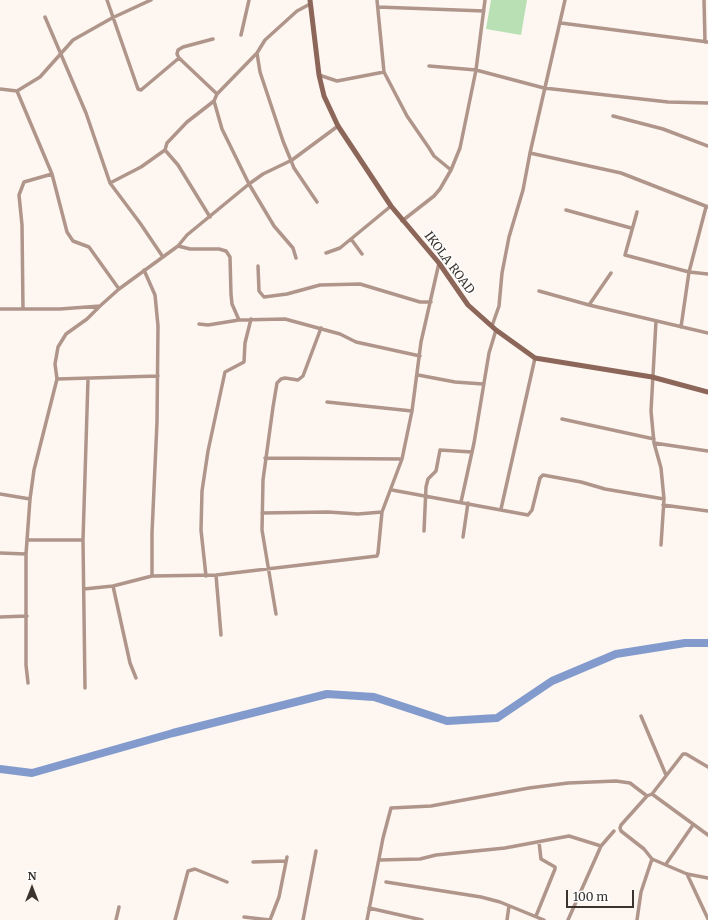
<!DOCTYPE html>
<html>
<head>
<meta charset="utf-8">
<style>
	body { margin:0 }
	#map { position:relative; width:708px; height:920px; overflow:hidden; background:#fdf6f1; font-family:Merriweather,serif }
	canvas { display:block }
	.north { position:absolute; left:12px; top:868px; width:40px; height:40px; -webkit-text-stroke:3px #fff; paint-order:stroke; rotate:0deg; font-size:11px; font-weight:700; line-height:16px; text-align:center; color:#3a332e }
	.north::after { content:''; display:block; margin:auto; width:14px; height:18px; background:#3a332e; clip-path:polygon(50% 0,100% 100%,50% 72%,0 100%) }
	.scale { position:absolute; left:566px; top:890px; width:68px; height:18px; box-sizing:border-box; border:2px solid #3a332e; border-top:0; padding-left:5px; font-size:12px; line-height:14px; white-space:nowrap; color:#3a332e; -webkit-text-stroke:3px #fff; paint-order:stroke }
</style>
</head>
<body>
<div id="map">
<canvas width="708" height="920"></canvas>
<div class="north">N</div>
<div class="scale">100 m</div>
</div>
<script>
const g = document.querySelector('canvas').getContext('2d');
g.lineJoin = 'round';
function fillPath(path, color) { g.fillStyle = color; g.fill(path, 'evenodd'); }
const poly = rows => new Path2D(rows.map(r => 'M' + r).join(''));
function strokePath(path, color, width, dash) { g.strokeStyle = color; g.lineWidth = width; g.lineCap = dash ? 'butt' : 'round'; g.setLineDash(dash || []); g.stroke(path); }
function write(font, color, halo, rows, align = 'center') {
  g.font = font + ' Merriweather,serif'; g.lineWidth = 3; g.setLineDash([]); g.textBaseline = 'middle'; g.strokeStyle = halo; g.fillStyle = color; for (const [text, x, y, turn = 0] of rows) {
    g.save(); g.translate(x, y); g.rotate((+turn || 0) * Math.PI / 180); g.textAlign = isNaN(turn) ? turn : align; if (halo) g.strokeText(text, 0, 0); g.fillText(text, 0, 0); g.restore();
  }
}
fillPath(poly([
	[491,0,527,0,521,35,486,29]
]), '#b9e0b4');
strokePath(poly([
	[0,769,32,773,173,733,327,694,374,697,447,721,497,718,552,681,616,654,685,643,708,643]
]), '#829bcc', 8);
strokePath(poly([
	[107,0,138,89,141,90,179,58],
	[377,0,384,72,407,116,429,148,434,156,451,170],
	[704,0,705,42],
	[378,7,484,11],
	[45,17,86,113,110,183,140,223,163,257],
	[561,23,708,42],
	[241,35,249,0],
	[213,39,183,47,178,50,177,54,179,58,217,94],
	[257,53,260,72,283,141,294,168,317,202],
	[429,66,476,70,544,88,668,102,708,103],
	[319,75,337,81,384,72],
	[0,89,17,91,40,77,73,40,112,18,151,0],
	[17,91,52,174,67,232,73,241,89,247,119,289],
	[613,116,663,129,708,146],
	[165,150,178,165,210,217],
	[530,153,621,173,708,207],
	[110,183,141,167,165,150,167,143,187,122,214,101],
	[566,210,631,228],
	[637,212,625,255,689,272,708,274],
	[402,221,434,196,440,189,451,170,460,148,476,70,485,0],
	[351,239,362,254],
	[178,246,190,249,219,249,226,251,230,257,231,294,232,304,239,320,285,319,340,334,356,342,420,356],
	[326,253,340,248,391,206],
	[296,258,293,248,274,226,249,184,222,129,214,101,217,94,257,53,265,40,297,11,310,4],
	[258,266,259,291,264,297,287,294,320,285,360,284,420,302,431,302],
	[144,270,155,295,158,326,157,422,152,533,152,576],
	[539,291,589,305,708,333],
	[589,305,611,273],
	[0,309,60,309,100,306,119,289,178,246,187,235,249,184,263,174,292,160,338,126],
	[23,309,22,225,19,195,24,182,52,174],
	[656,321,651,411,654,443,661,468,664,499,661,545],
	[199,324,208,325,239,320],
	[492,326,499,306,502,273,509,237,523,190,530,153,565,0],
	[681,327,689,272,706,207],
	[418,375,455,382,483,384],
	[57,379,158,376],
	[327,402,412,411],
	[562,419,654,439],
	[654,443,708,451],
	[265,458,402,459],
	[392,490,528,515,532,510,540,478,543,475,581,482,605,489,664,499],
	[0,494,30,499],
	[461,502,474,443,489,353,496,330],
	[663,505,708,511],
	[501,509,535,358],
	[262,513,328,512,358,514,382,512],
	[424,531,426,487,428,479,436,471,440,450,472,452],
	[463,537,468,503],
	[27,540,83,540],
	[0,553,26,554],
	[216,575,221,635],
	[206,576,201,530,202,491,208,451,225,372,244,362,245,343,251,319],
	[113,586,130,663,136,678],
	[84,589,113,586,152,576,216,575,377,556,378,553,382,512,402,459,412,411,421,342,439,263],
	[276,614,262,530,263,480,273,407,277,383,281,379,285,378,298,380,303,376,321,328],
	[0,617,27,616],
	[28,683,26,665,26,554,30,499,34,470,57,379,55,364,58,347,66,334,87,319,100,306],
	[85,688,83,540,88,379],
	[641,716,666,775],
	[708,767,686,754,683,754,652,794,647,796,621,825,620,828,621,831,644,849,652,859,687,874,708,878],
	[652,794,708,835],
	[379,860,420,859,436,855,505,848,569,836,601,846],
	[253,862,286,861],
	[666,864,693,825],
	[687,874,708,919],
	[386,882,481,897,500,902,544,920],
	[369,908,422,920],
	[536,916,555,869,555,867,541,859,539,842],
	[244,917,270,920],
	[116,920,119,907],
	[175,920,188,871,195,869,227,882],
	[270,920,279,897,287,857],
	[303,920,316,851],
	[367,920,383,838,391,808,431,806,529,788,568,783,616,781,630,783,647,796],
	[507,920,509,906],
	[568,920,601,846,614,831],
	[637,920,641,892,652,859]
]), '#b0958b', 3.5);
strokePath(poly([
	[310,0,319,75,324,96,338,126,391,206,439,263,468,305,496,330,535,358,652,377,708,392]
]), '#8c6659', 5);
write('12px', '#3a332e', '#fff', [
	["IKOLA ROAD",449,263,53]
]);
</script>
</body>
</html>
